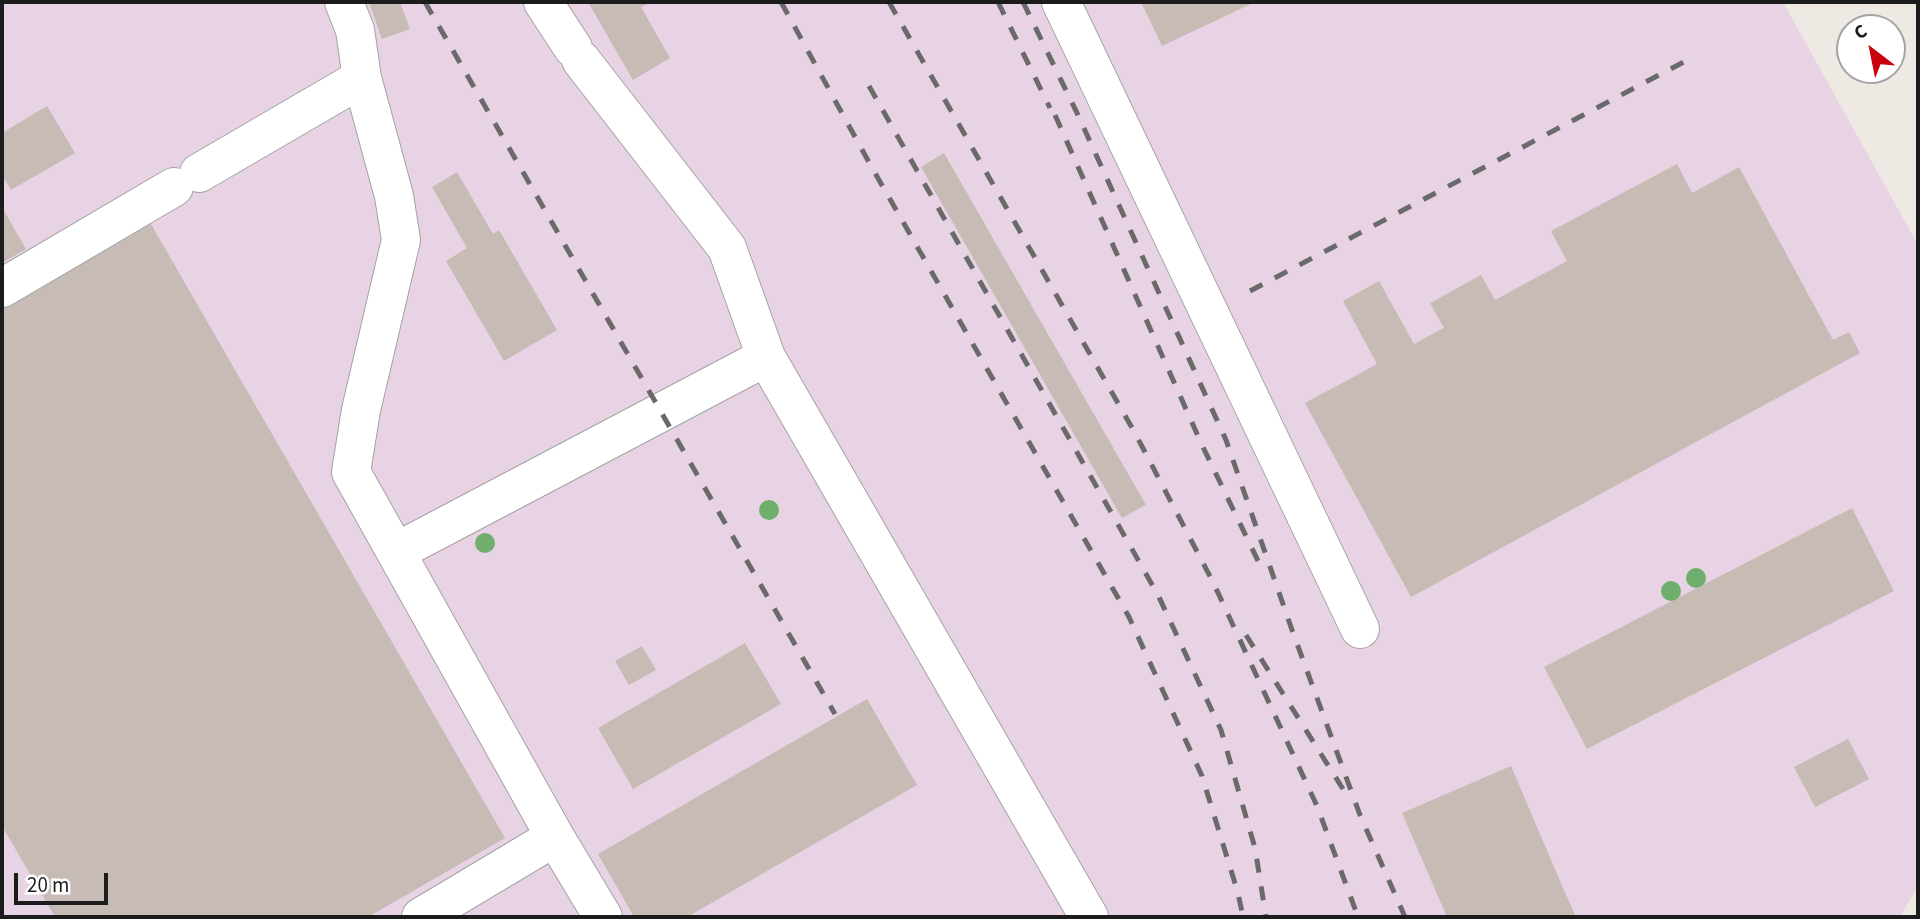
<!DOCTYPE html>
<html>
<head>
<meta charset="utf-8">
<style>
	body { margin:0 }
	#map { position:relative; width:1920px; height:919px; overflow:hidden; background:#eee9e2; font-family:"Source Sans 3",sans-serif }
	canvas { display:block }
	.frame { position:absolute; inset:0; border:4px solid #1c1c1c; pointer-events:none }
	.north { position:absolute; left:1836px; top:14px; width:70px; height:70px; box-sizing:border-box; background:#fff; border:2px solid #a4a4a4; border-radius:50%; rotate:328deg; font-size:19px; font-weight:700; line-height:28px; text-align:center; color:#1c1c1c }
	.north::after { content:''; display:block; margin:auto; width:24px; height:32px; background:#c9000d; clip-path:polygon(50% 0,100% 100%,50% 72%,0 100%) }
	.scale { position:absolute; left:14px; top:873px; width:94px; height:32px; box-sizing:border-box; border:4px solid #1c1c1c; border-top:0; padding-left:9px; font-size:21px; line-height:24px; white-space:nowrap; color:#1c1c1c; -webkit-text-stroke:5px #fff; paint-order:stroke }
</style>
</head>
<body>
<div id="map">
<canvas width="1920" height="919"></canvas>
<div class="frame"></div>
<div class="north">С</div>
<div class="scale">20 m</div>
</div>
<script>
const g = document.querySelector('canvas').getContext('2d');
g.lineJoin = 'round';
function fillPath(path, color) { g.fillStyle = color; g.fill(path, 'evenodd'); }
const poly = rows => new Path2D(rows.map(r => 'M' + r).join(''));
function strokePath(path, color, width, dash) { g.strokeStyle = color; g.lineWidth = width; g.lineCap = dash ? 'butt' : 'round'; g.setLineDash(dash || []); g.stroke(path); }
fillPath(poly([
	[2,2,1783,2,1918,245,1918,886,1900,917,2,917]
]), '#e8d3e5');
fillPath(poly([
	[369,2,400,2,410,29,382,39],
	[588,2,651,2,641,7,670,58,633,80],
	[1141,2,1255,2,1162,46],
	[47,106,75,153,11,190,2,175,2,133],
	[944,153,1146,505,1122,518,921,167],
	[1677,164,1692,193,1739,167,1833,340,1849,332,1860,353,1411,597,1305,403,1377,364,1343,301,1379,281,1414,344,1444,328,1430,303,1481,275,1495,300,1567,261,1551,231],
	[457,172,493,234,499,230,557,330,504,361,446,261,467,248,432,187],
	[4,211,26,249,2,263,2,212],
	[148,219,505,838,368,917,55,917,2,826,2,303],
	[1852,508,1894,591,1587,749,1544,667],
	[745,643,781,704,633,789,598,728],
	[642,646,656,670,629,685,615,661],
	[867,699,917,785,687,917,634,917,598,854],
	[1848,739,1869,779,1815,807,1794,767],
	[1511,766,1563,888,1576,917,1447,917,1402,813]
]), '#c6bbb5');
const minor = poly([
	[344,2,355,30,362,78,394,196,401,240,361,410,351,472,555,837,603,917],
	[543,2,573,48],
	[1061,2,1360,629],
	[581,60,727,248,766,357,1089,917],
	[199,173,362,78],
	[2,288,174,187],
	[396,552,766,357],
	[421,917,555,837]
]);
strokePath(minor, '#a3a3a3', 40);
strokePath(minor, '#fff', 38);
strokePath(poly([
	[425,2,835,714],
	[781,2,871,166,1129,617,1202,776,1238,893,1243,917],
	[889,2,1135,433,1213,582,1317,806,1358,917],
	[998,2,1050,108],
	[1023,2,1077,113,1226,440,1292,630,1360,815,1405,917],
	[869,86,1158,595,1221,730,1255,848,1266,917],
	[1055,115,1202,445,1261,567],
	[1250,291,1695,56],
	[1246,635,1343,789]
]), '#6a6a6a', 5, [14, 14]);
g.fillStyle = '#70ae6b';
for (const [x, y] of [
	[769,510],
	[485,543],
	[1696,578],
	[1671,591]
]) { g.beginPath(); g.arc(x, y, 10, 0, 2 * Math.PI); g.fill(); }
</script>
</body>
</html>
